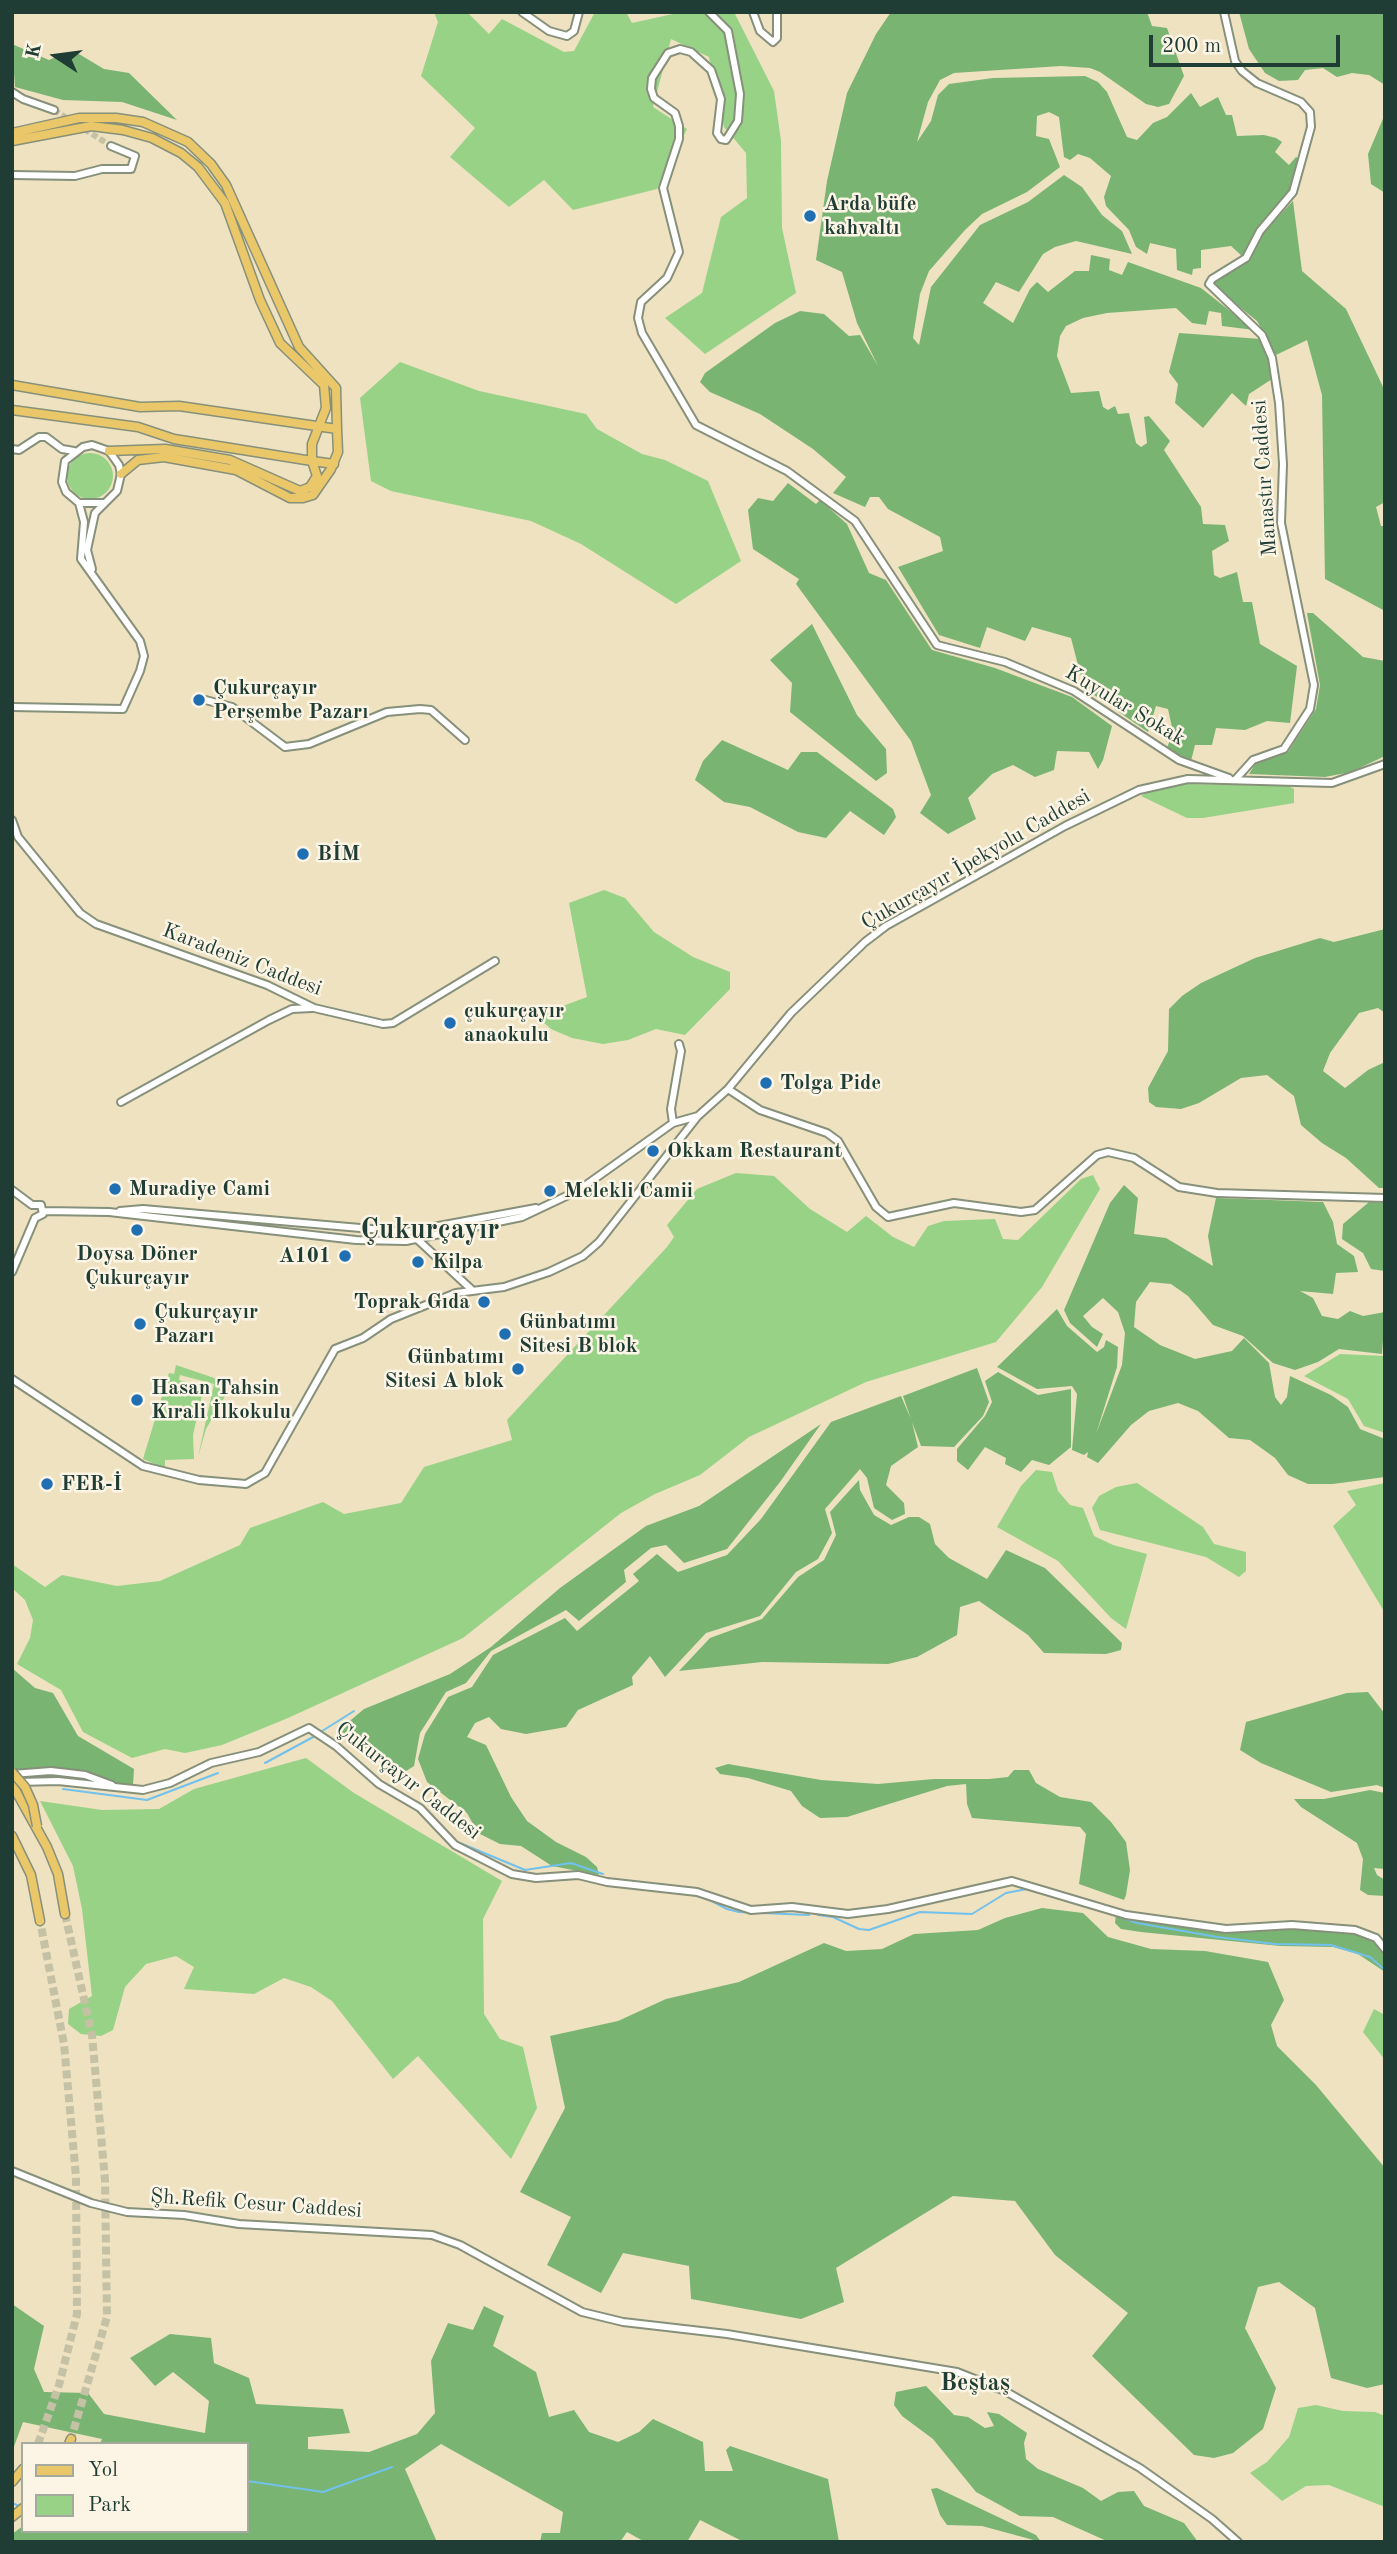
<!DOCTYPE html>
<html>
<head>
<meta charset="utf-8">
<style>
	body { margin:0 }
	#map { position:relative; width:1397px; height:2554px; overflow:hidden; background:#eee2c1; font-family:"Old Standard TT",serif }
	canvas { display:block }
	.frame { position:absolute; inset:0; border:14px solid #1f3d34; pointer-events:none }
	.legend { position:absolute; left:21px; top:2442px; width:228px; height:91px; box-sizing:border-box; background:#fcf5e5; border:2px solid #a4ab9e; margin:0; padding:9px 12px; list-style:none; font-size:21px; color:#1f3d34 }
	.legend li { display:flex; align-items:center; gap:14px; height:35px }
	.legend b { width:35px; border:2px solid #a4ab9e }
	.north { position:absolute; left:21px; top:21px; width:70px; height:70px; -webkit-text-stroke:5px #fcf5e5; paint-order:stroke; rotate:283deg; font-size:19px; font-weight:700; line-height:28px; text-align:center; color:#1f3d34 }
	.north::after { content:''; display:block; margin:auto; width:24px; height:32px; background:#1f3d34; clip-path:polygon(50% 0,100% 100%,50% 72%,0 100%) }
	.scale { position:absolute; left:1149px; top:35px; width:191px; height:32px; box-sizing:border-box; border:4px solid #1f3d34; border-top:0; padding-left:9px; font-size:21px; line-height:24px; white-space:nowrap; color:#1f3d34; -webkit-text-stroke:5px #fcf5e5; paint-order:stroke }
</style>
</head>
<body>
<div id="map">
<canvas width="1397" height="2554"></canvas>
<div class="frame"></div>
<ul class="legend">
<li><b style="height:9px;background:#eac769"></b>Yol</li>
<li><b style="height:19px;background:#97d286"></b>Park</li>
</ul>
<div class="north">K</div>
<div class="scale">200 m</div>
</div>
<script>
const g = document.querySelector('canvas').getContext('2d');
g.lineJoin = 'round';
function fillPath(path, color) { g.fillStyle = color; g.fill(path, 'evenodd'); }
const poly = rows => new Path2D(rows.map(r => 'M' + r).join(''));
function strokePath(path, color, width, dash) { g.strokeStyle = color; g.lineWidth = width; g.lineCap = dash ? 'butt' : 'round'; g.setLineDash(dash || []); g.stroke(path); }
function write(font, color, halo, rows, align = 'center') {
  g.font = font + ' "Old Standard TT",serif'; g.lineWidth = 5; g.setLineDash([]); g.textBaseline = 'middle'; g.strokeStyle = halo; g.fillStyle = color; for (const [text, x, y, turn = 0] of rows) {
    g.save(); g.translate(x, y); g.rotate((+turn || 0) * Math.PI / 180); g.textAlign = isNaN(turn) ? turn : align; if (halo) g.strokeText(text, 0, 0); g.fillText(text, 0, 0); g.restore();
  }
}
fillPath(poly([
	[434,12,467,12,489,34,502,19,564,52,574,51,595,12,626,12,632,23,682,12,734,12,774,91,781,141,782,228,796,293,705,354,665,318,702,293,721,217,747,198,746,153,724,127,709,57,671,39,653,107,687,129,657,189,573,210,544,180,509,207,450,157,475,128,421,76,438,22],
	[400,362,479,391,586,414,597,429,642,454,665,460,708,481,741,561,676,604,581,544,531,521,391,491,371,481,360,398],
	'67 476a23 23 0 1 1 46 0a23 23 0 1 1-46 0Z',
	[1188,784,1289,786,1294,789,1294,803,1203,818,1187,818,1141,796,1149,791],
	[604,890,625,898,654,932,693,957,730,972,730,989,685,1035,656,1029,628,1040,603,1044,572,1038,551,1029,536,1016,587,997,569,903],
	[736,1173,774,1176,810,1209,847,1232,866,1216,893,1237,914,1247,928,1226,944,1221,995,1219,1003,1239,1018,1240,1081,1179,1093,1175,1100,1189,1042,1287,996,1342,866,1382,749,1437,700,1475,655,1494,621,1513,463,1638,288,1718,222,1745,185,1753,165,1749,132,1758,83,1732,61,1690,17,1664,30,1638,33,1620,25,1600,12,1588,12,1564,45,1587,62,1575,117,1586,160,1581,240,1545,250,1528,323,1502,344,1514,401,1503,424,1467,512,1440,507,1420,667,1247,674,1237,667,1225,697,1189],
	[1340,1354,1385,1356,1385,1433,1364,1426,1348,1399,1304,1376],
	[176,1365,220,1380,228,1391,206,1429,198,1457,214,1384,180,1375,179,1380,204,1386,193,1435,194,1459,165,1460,165,1468,143,1459,169,1373,174,1374],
	[1036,1470,1052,1472,1058,1491,1070,1505,1083,1508,1094,1536,1113,1545,1147,1554,1126,1629,1111,1618,1058,1561,997,1527,1021,1486],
	[1137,1483,1203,1527,1214,1544,1246,1552,1246,1571,1239,1577,1206,1557,1100,1530,1092,1508,1099,1496,1116,1487],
	[1385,1483,1385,1613,1333,1526,1356,1505,1347,1491],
	[306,1758,354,1793,502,1881,483,1919,484,2014,500,2039,523,2047,537,2108,511,2159,418,2056,393,2079,332,2001,311,1987,284,1978,254,1994,184,1989,194,1967,176,1956,146,1964,125,1987,113,2030,101,2036,81,2034,68,2024,69,2009,92,1996,82,1909,73,1866,40,1801,102,1810,159,1809,194,1789],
	[1374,2009,1385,2015,1385,2060,1363,2032],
	[1316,2405,1343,2411,1375,2412,1385,2416,1385,2507,1329,2485,1306,2486,1282,2501,1250,2473,1267,2462,1289,2437,1298,2408]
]), '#97d286');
fillPath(poly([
	[891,12,1147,12,1152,26,1167,28,1184,76,1169,104,1158,107,1146,104,1100,72,1090,68,1061,66,954,73,940,80,928,102,917,142,931,121,938,95,949,84,993,78,1085,76,1098,82,1107,92,1127,137,1137,140,1153,123,1167,117,1191,93,1200,107,1218,97,1226,115,1232,115,1237,136,1264,135,1276,138,1282,142,1275,152,1289,165,1296,157,1299,159,1290,191,1258,229,1243,257,1231,246,1201,250,1201,268,1193,269,1192,275,1177,270,1176,249,1150,243,1147,254,1136,247,1129,230,1106,206,1104,197,1111,176,1090,158,1078,154,1070,160,1064,157,1059,117,1049,112,1037,116,1036,136,1049,139,1060,167,1027,192,982,214,965,230,929,271,920,294,913,338,919,345,931,287,980,225,1028,202,1064,175,1082,187,1102,215,1122,231,1132,254,1076,241,1055,247,1043,254,1019,292,996,282,983,303,1013,323,1030,289,1037,282,1048,292,1075,271,1089,271,1091,255,1110,259,1109,270,1122,275,1128,262,1201,288,1254,330,1222,326,1221,313,1209,311,1206,325,1192,323,1176,308,1107,313,1083,318,1066,326,1060,336,1057,356,1071,393,1099,391,1103,407,1108,410,1115,406,1118,414,1129,413,1136,443,1141,447,1147,443,1144,417,1149,416,1170,441,1164,450,1201,507,1203,524,1225,525,1229,541,1212,551,1214,575,1220,578,1237,572,1243,602,1252,602,1260,644,1297,666,1290,723,1267,721,1245,730,1216,728,1212,745,1195,745,1191,761,1167,748,1173,732,1168,709,1156,706,1148,732,1084,688,1071,638,1032,627,1025,641,987,627,980,648,939,635,898,567,943,551,940,537,888,509,879,497,870,497,865,507,833,493,846,477,813,449,760,414,710,392,700,382,705,373,775,323,800,311,824,314,849,336,860,335,878,366,857,323,842,272,816,260,827,181,847,93,876,34],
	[1239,12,1385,12,1385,85,1369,75,1352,73,1337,77,1323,68,1305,70,1298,80,1279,81,1265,73,1249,49],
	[12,44,49,60,60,55,79,54,104,69,129,73,177,120,122,102,63,100,15,87],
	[1385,114,1385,193,1371,184,1368,154],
	[1293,201,1302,271,1346,309,1385,391,1385,502,1376,507,1381,526,1385,526,1385,611,1325,579,1322,395,1307,340,1276,355,1257,321,1215,287,1215,282,1248,262,1262,234],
	[1179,333,1261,339,1269,357,1272,379,1249,394,1246,406,1232,393,1203,428,1175,403,1178,384,1169,372],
	[788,483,816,504,820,500,847,524,869,573,886,580,932,650,995,668,1072,697,1112,726,1103,760,1098,769,1089,752,1057,751,1054,770,1035,777,1013,765,992,774,968,798,976,819,948,834,920,813,931,795,911,741,796,584,799,579,753,549,748,510,758,498,773,501],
	[1307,613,1313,613,1363,657,1385,661,1385,756,1351,772,1325,777,1249,774,1256,763,1288,752,1316,709,1320,685],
	[812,624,857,715,886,749,887,773,876,781,790,712,792,683,770,660],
	[722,740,788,770,801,752,817,752,893,809,896,817,884,835,850,811,826,838,798,832,750,807,724,802,695,780,703,761],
	[1385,929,1385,1013,1378,1008,1359,1013,1330,1053,1323,1071,1345,1088,1368,1070,1385,1062,1385,1188,1379,1188,1346,1158,1322,1143,1301,1125,1294,1096,1267,1075,1241,1078,1199,1103,1181,1109,1156,1107,1149,1102,1148,1088,1168,1051,1169,1009,1182,996,1201,983,1255,958,1320,938,1334,942],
	[1124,1185,1138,1198,1134,1234,1166,1238,1213,1266,1208,1236,1216,1198,1323,1202,1333,1222,1337,1244,1354,1256,1358,1272,1336,1273,1333,1294,1300,1291,1313,1298,1322,1316,1338,1319,1350,1311,1363,1316,1385,1312,1382,1354,1339,1349,1318,1362,1295,1370,1273,1363,1243,1336,1213,1325,1188,1296,1171,1284,1150,1282,1136,1302,1134,1327,1160,1345,1195,1359,1232,1351,1244,1338,1269,1363,1275,1397,1281,1405,1287,1397,1290,1376,1331,1395,1348,1407,1360,1429,1385,1439,1385,1477,1333,1484,1308,1484,1288,1475,1275,1458,1250,1440,1229,1438,1198,1411,1178,1403,1149,1411,1131,1425,1098,1463,1087,1457,1088,1452,1084,1455,1072,1450,1077,1394,1072,1386,1037,1389,997,1367,1057,1309,1067,1326,1097,1352,1104,1347,1106,1340,1118,1347,1117,1367,1096,1434,1122,1365,1125,1333,1118,1312,1103,1298,1083,1316,1092,1327,1103,1334,1097,1347,1070,1323,1064,1310,1110,1203],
	[1369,1202,1385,1203,1385,1271,1371,1269,1363,1253,1342,1239,1343,1224],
	[977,1368,989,1402,983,1416,954,1447,921,1446,912,1422,918,1447,891,1466,886,1485,904,1503,905,1514,892,1520,874,1508,867,1478,860,1469,825,1509,832,1533,818,1559,796,1572,760,1616,706,1633,665,1677,650,1656,632,1677,633,1685,578,1710,566,1727,526,1734,501,1729,489,1717,475,1723,467,1737,486,1745,511,1797,527,1821,556,1842,586,1857,597,1867,599,1875,552,1866,521,1846,500,1844,478,1833,467,1813,427,1782,418,1759,425,1734,448,1697,472,1687,493,1655,565,1618,577,1631,639,1581,633,1574,657,1554,678,1572,727,1555,761,1519,831,1422,901,1396,911,1419,903,1396],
	[998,1372,1038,1395,1071,1389,1071,1447,1049,1465,1032,1460,1021,1472,1005,1464,1006,1458,985,1447,968,1470,957,1461,957,1449,985,1416,992,1402,985,1381],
	[821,1424,780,1482,727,1549,684,1563,666,1545,651,1548,624,1570,626,1582,579,1621,566,1610,491,1651,466,1683,446,1692,420,1733,414,1766,403,1773,339,1730,364,1709,450,1674,491,1647,560,1588,646,1526,699,1506],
	[859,1480,860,1490,874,1515,891,1525,909,1517,919,1517,930,1524,935,1544,949,1558,987,1579,1006,1550,1045,1568,1122,1643,1121,1650,1106,1654,1044,1653,1028,1635,979,1601,960,1607,957,1635,917,1657,888,1664,762,1662,679,1671,710,1638,762,1619,798,1577,824,1560,836,1535,830,1512],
	[12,1668,35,1688,53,1693,78,1736,134,1769,133,1785,12,1770],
	[1368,1692,1385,1714,1385,1788,1377,1785,1331,1792,1261,1763,1240,1750,1246,1722,1347,1693],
	[728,1764,821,1780,878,1784,934,1779,989,1779,1008,1777,1014,1770,1029,1770,1036,1783,1060,1797,1091,1802,1111,1822,1126,1842,1130,1870,1126,1895,1124,1900,1079,1884,1086,1834,1080,1827,972,1818,967,1804,966,1784,947,1786,847,1817,820,1818,802,1806,791,1791,748,1778,720,1774,715,1768],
	[1370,1790,1385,1793,1385,1869,1374,1868,1377,1875,1385,1880,1385,1896,1368,1895,1360,1890,1363,1859,1357,1843,1301,1807,1294,1799,1324,1799],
	[1042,1908,1083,1913,1108,1937,1151,1949,1205,1951,1268,1962,1284,2000,1271,2025,1277,2046,1316,2085,1385,2168,1385,2384,1367,2388,1331,2378,1315,2308,1279,2282,1258,2287,1245,2328,1276,2388,1263,2429,1233,2453,1214,2458,1194,2455,1092,2356,1128,2313,1055,2255,1015,2201,953,2196,836,2268,844,2302,801,2319,691,2299,689,2266,623,2253,601,2293,547,2265,571,2217,520,2192,565,2108,550,2036,618,2021,666,1999,739,1982,824,1943,846,1951,882,1949,914,1934,978,1930,1005,1918],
	[1116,1914,1221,1931,1284,1927,1356,1934,1369,1938,1385,1952,1385,1972,1358,1954,1333,1947,1280,1946,1141,1932,1121,1929,1115,1923],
	[12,2304,44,2326,34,2369,44,2392,88,2393,104,2414,205,2433,209,2401,173,2372,155,2386,130,2358,170,2334,211,2338,214,2363,249,2378,256,2404,343,2409,350,2433,308,2437,308,2449,369,2452,417,2434,435,2413,431,2361,448,2323,473,2330,484,2306,504,2316,493,2346,536,2372,549,2417,574,2410,589,2432,618,2442,639,2432,653,2419,703,2442,705,2471,733,2471,726,2450,730,2446,828,2479,839,2542,744,2542,700,2520,687,2542,645,2542,627,2532,620,2542,540,2542,542,2533,560,2533,563,2512,441,2444,405,2469,437,2542,12,2542,12,2534,23,2526,23,2531,247,2531,247,2444,100,2444,102,2439,23,2422,12,2452],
	[926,2386,954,2415,968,2417,985,2428,994,2426,987,2412,999,2414,1027,2433,1024,2443,1026,2459,1038,2469,1083,2488,1101,2501,1118,2492,1134,2491,1144,2506,1184,2523,1198,2542,1109,2542,1053,2517,1020,2516,976,2492,933,2439,902,2416,894,2405,896,2392],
	[937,2488,1036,2535,1041,2542,982,2526,947,2525,940,2515,931,2489]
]), '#79b473');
strokePath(poly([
	[319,1733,354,1711],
	[265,1763,315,1736],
	[63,1789,147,1800,218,1773],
	[460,1843,525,1870,571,1863,603,1874],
	[702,1896,727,1909,739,1912,809,1915],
	[1110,1913,1137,1923,1217,1937,1275,1944,1331,1945,1370,1957,1385,1970],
	[818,1915,833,1917,859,1929,869,1930,920,1912,972,1914,1006,1893,1027,1889],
	[247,2481,323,2492,392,2467],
	[12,2503,22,2507]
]), '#72c0ec', 2);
strokePath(poly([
	[54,110,111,146]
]), '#c5c1a5', 6, [6, 3]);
strokePath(poly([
	[65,1914,92,2035,105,2180,107,2317,71,2439],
	[38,2444,59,2385,77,2314,76,2177,64,2044,40,1921]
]), '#c5c1a5', 8, [8, 4]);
const minor = poly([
	[522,12,549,31,567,36,574,31,579,12],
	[709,12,728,31,740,94,738,121,726,140,721,139,717,133,721,99,711,70,691,52,680,49,668,53,652,78,651,89,654,98,675,113,679,126,679,139,663,188,679,252,667,278,641,302,638,318,642,333,696,425,787,471,855,521,937,645,1005,662,1074,691,1179,760,1229,778],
	[753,12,760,31,773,42,777,38,777,12],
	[1224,12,1235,61,1242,71,1257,83,1301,102,1310,112,1311,127,1293,192,1260,231,1246,258,1212,279,1209,284,1262,335,1272,358,1279,403,1283,464,1281,523,1314,685,1310,709,1284,749,1253,760,1235,780],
	[12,92,23,99,54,110],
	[12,175,75,176,102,169,131,169,135,156,111,146],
	[12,449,19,450,39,437,46,437,62,449,74,451],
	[92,569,87,550,95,513,117,491,121,474,119,465,109,451,92,445,83,447,65,461,62,482,66,492,79,503,103,503],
	[198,698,232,707,285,747,309,744,387,712,420,709,431,710,465,740],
	[12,707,123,709,140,671,144,656,140,641,81,559,84,522,79,503],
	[12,820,18,837,80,913,96,924,267,985,314,1008,383,1024,393,1023,495,961],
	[728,1089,760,1110,827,1133,838,1141,876,1207,888,1217,954,1203,1021,1212,1035,1210,1097,1155,1108,1152,1134,1158,1179,1187,1217,1193,1385,1198],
	[121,1102,269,1020,292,1009,312,1008],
	[673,1123,671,1109,681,1051,679,1044],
	[12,1190,32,1205,41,1205,43,1214,35,1218],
	[44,1211,109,1212,356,1240,406,1241,522,1217,579,1190,673,1123,698,1116,728,1089,791,1013,865,942,886,926,1065,826,1139,790,1188,779,1332,783,1385,764],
	[120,1211,143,1209,406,1232,536,1208],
	[417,1239,472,1290],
	[12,1272,35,1218],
	[12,1379,143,1466,199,1480,246,1484,265,1473,335,1349,363,1338,391,1319,456,1293,504,1287,549,1272,583,1256,599,1242,698,1116],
	[12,1774,51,1771,85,1775,112,1785],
	[18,1782,58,1781,143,1790,170,1783,211,1763,259,1752,309,1728,336,1746,379,1784,420,1808,455,1845,512,1874,536,1878,578,1875,607,1882,697,1892,751,1910,792,1907,848,1914,888,1909,1012,1881,1126,1915,1226,1929,1292,1925,1355,1930,1376,1938,1385,1949],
	[12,2171,91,2203,127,2212,184,2215,239,2224,432,2235,460,2245,582,2312,623,2322,727,2334,957,2372,1005,2391,1140,2468,1212,2519,1238,2542]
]);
const major = poly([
	[12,133,79,118,116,118,143,122,188,142,211,164,226,185,299,347,336,388,337,429],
	[12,141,91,126,123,130,152,138,181,153,198,167,225,203,260,300,280,343,324,385,326,408,312,444,312,461,334,464],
	[12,385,140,407,179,406,337,429,338,452,331,469,313,495,303,498,290,498,236,470,164,457,138,460,121,474],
	[12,410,138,427,174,439,312,461,317,476,310,487,300,491,230,460,165,449,109,451],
	[12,1784,47,1847,58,1874,65,1914],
	[12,1836,31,1875,40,1921],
	[69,2444,71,2439],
	[12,2482,23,2469],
	[12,2517,23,2508]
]);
strokePath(minor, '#86907a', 10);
strokePath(major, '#86907a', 11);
strokePath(minor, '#fff', 6);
strokePath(major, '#eac769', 8);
const majorBridge = poly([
	[12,1772,25,1787,33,1805,37,1826]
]);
strokePath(majorBridge, '#86907a', 11, []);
strokePath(majorBridge, '#eac769', 8);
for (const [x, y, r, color] of [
	[810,216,7,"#1f6fb2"],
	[199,700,7,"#1f6fb2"],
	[303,854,7,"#1f6fb2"],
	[450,1023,7,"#1f6fb2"],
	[766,1083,7,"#1f6fb2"],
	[653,1151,7,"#1f6fb2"],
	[115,1189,7,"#1f6fb2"],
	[550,1191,7,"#1f6fb2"],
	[137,1230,7,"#1f6fb2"],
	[345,1256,7,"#1f6fb2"],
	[418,1262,7,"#1f6fb2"],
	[484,1302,7,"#1f6fb2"],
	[140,1324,7,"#1f6fb2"],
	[505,1334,7,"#1f6fb2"],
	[518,1369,7,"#1f6fb2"],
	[137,1400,7,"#1f6fb2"],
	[47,1484,7,"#1f6fb2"]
]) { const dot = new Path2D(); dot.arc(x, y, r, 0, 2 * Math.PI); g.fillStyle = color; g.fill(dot); strokePath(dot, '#fcf5e5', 2.5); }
write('bold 21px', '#1f3d34', '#fcf5e5', [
	["Arda büfe",824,204],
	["kahvaltı",824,228],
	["Çukurçayır",213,688],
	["Perşembe Pazarı",213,712],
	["BİM",317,854],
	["çukurçayır",464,1011],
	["anaokulu",464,1035],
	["Tolga Pide",780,1083],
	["Okkam Restaurant",667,1151],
	["Muradiye Cami",129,1189],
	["Melekli Camii",564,1191],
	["Doysa Döner",137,1254,"center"],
	["Çukurçayır",137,1278,"center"],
	["A101",331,1256,"right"],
	["Kilpa",432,1262],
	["Toprak Gıda",470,1302,"right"],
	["Çukurçayır",154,1312],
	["Pazarı",154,1336],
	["Günbatımı",519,1322],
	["Sitesi B blok",519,1346],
	["Günbatımı",504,1357,"right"],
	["Sitesi A blok",504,1381,"right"],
	["Hasan Tahsin",151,1388],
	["Kırali İlkokulu",151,1412],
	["FER-İ",61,1484]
], 'left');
write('21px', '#1f3d34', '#fcf5e5', [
	["Manastır Caddesi",1265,478,-94],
	["Kuyular Sokak",1125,706,31],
	["Çukurçayır İpekyolu Caddesi",976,860,-30],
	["Karadeniz Caddesi",242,960,21],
	["Çukurçayır Caddesi",408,1781,38],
	["Şh.Refik Cesur Caddesi",256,2204,4]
]);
write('bold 24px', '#1f3d34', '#fcf5e5', [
	["Beştaş",975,2384]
]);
write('bold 28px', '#1f3d34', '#fcf5e5', [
	["Çukurçayır",430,1231]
]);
</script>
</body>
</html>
